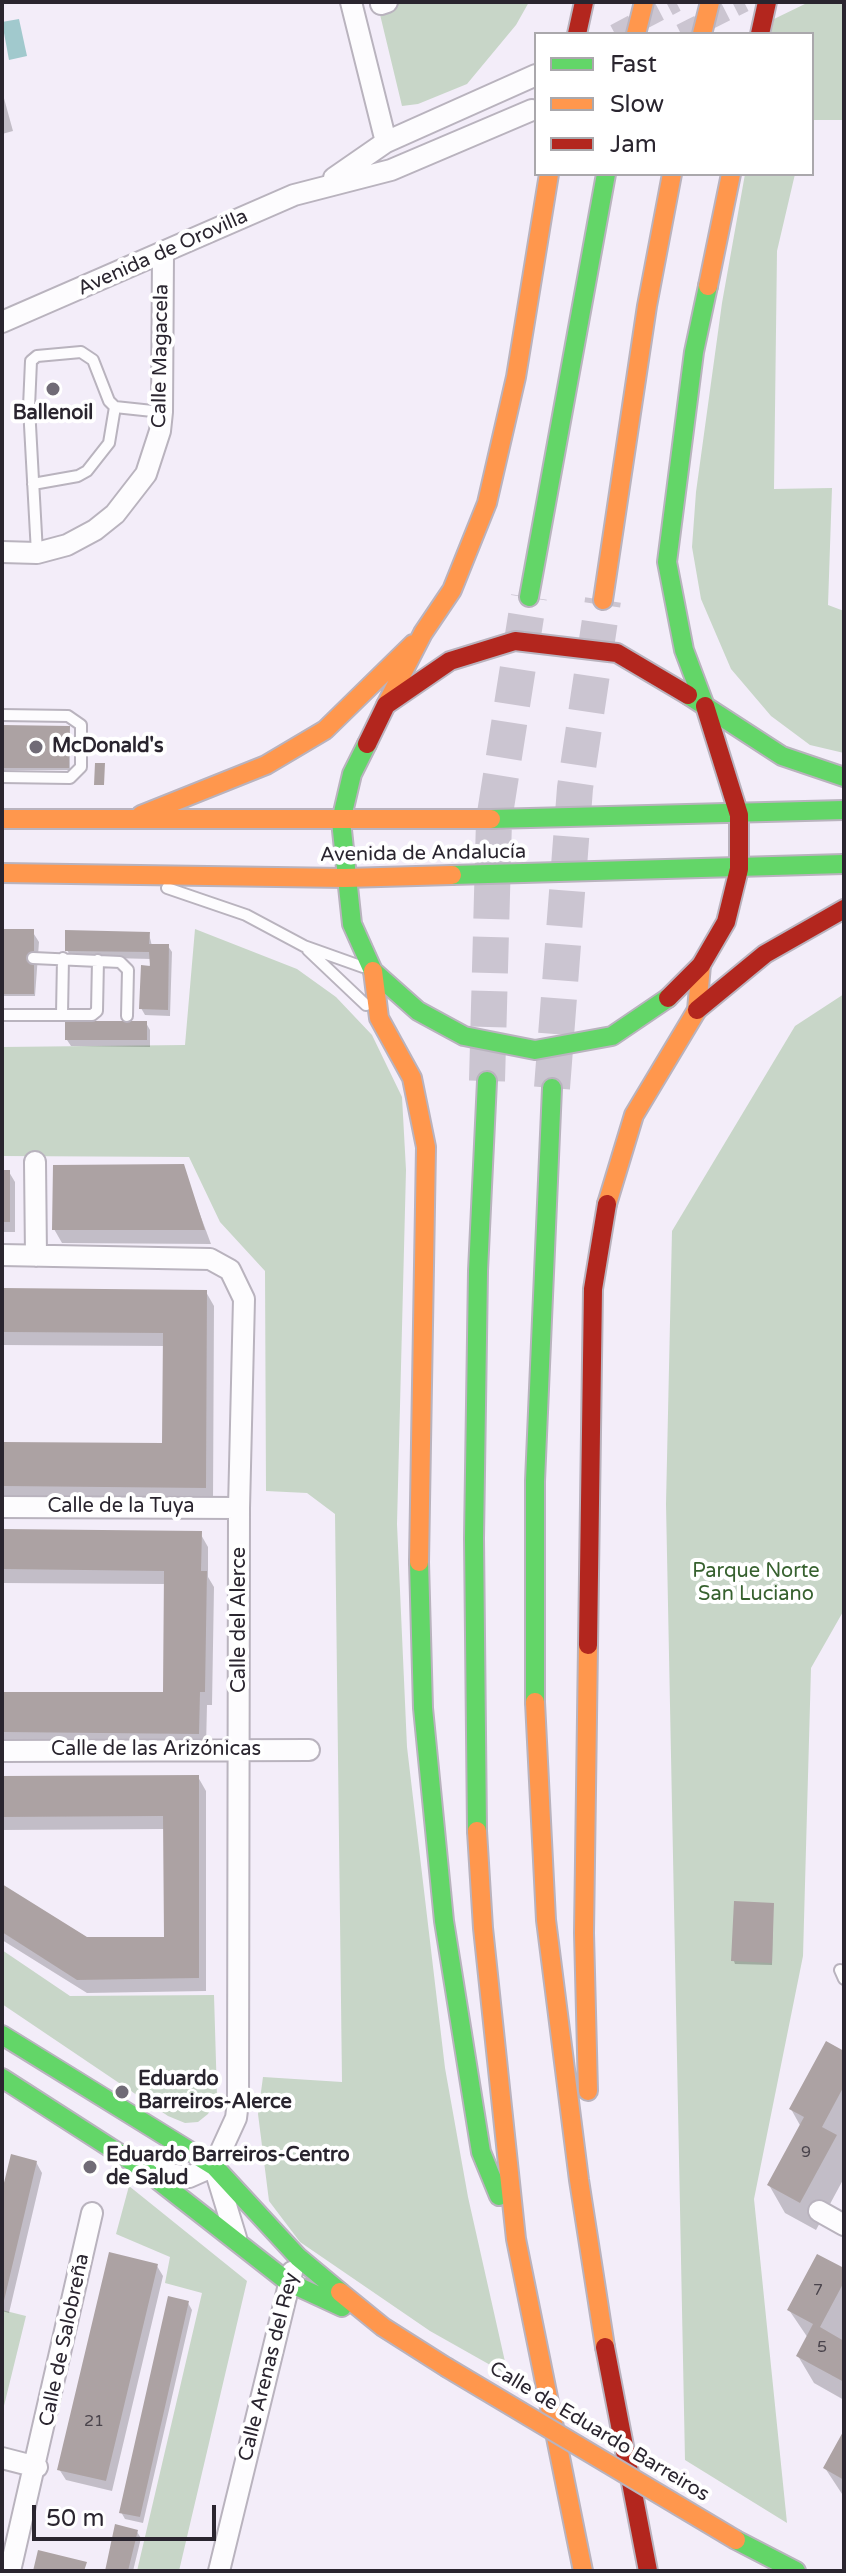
<!DOCTYPE html>
<html>
<head>
<meta charset="utf-8">
<style>
	body { margin:0 }
	#map { position:relative; width:846px; height:2573px; overflow:hidden; background:#f3edf9; font-family:"Varela Round",sans-serif }
	canvas { display:block }
	.frame { position:absolute; inset:0; border:4px solid #2a252f; pointer-events:none }
	.legend { position:absolute; left:534px; top:32px; width:280px; height:144px; box-sizing:border-box; background:#fff; border:2px solid #aaa8ac; margin:0; padding:10px 14px; list-style:none; font-size:24px; color:#2a252f }
	.legend li { display:flex; align-items:center; gap:16px; height:40px }
	.legend b { width:40px; border:2px solid #aaa8ac }
	.scale { position:absolute; left:32px; top:2505px; width:184px; height:36px; box-sizing:border-box; border:4px solid #2a252f; border-top:0; padding-left:10px; font-size:24px; line-height:28px; white-space:nowrap; color:#2a252f; -webkit-text-stroke:6px #fff; paint-order:stroke }
</style>
</head>
<body>
<div id="map">
<canvas width="846" height="2573"></canvas>
<div class="frame"></div>
<ul class="legend">
<li><b style="height:10px;background:#63d668"></b>Fast</li>
<li><b style="height:10px;background:#ff974d"></b>Slow</li>
<li><b style="height:10px;background:#b3261e"></b>Jam</li>
</ul>
<div class="scale">50 m</div>
</div>
<script>
const g = document.querySelector('canvas').getContext('2d');
g.lineJoin = 'round';
function fillPath(path, color) { g.fillStyle = color; g.fill(path, 'evenodd'); }
const poly = rows => new Path2D(rows.map(r => 'M' + r).join(''));
function strokePath(path, color, width, dash) { g.strokeStyle = color; g.lineWidth = width; g.lineCap = dash ? 'butt' : 'round'; g.setLineDash(dash || []); g.stroke(path); }
function write(font, color, halo, rows, align = 'center') {
  g.font = font + ' "Varela Round",sans-serif'; g.lineWidth = 8; g.setLineDash([]); g.textBaseline = 'middle'; g.strokeStyle = halo; g.fillStyle = color; for (const [text, x, y, turn = 0] of rows) {
    g.save(); g.translate(x, y); g.rotate((+turn || 0) * Math.PI / 180); g.textAlign = isNaN(turn) ? turn : align; if (halo) g.strokeText(text, 0, 0); g.fillText(text, 0, 0); g.restore();
  }
}
fillPath(poly([
	[377,2,529,2,516,25,467,84,418,104,402,106],
	[809,2,844,2,844,120,812,120,812,34,771,34,774,19],
	[745,174,795,174,777,251,774,489,832,488,828,605,844,611,844,753,810,745,771,716,731,669,701,599,692,547,696,492,722,303],
	[195,929,297,969,336,997,372,1035,402,1097,406,1170,397,1524,407,1747,445,2068,468,2197,508,2375,430,2331,300,2242,269,2201,258,2114,263,2077,342,2082,335,1514,307,1493,266,1491,265,1271,220,1222,189,1157,2,1156,2,1047,185,1045],
	[844,994,844,1610,811,1668,803,1956,754,2199,787,2523,685,2460,666,1504,672,1231,795,1026],
	[2,1950,70,1996,214,1995,217,2096,208,2114,198,2122,185,2123,168,2116,2,2004],
	[129,2186,247,2281,179,2571,137,2571,202,2293,165,2283,170,2257,116,2234],
	[2,2310,26,2316,2,2414]
]), '#c8d6c8');
fillPath(poly([
	[19,19,27,56,9,60,2,22]
]), '#a1c9cd');
fillPath(poly([
	[2,91,13,131,2,134],
	[2,727,69,728,70,770,2,770],
	[2,931,32,931,39,942,35,996,2,996],
	[149,934,152,946,168,946,172,952,170,1016,145,1015,141,1008,151,959,71,957,67,950],
	[146,1023,150,1030,150,1047,71,1046,67,1040],
	[182,1166,211,1244,62,1243,54,1229],
	[2,1172,9,1172,15,1182,15,1232,2,1232],
	[2,1290,206,1292,214,1306,213,1501,2,1500,2,1444,164,1445,165,1346,2,1345],
	[2,1531,200,1533,208,1547,208,1577,214,1587,212,1705,207,1705,206,1747,2,1745,2,1694,165,1694,165,1584,2,1583],
	[198,1777,206,1791,206,1991,87,1993,2,1940,2,1886,87,1939,166,1939,165,1829,2,1830,2,1778],
	[773,1905,772,1965,735,1964,734,1961],
	[844,2053,844,2178,816,2230,785,2213,769,2185,801,2127,791,2109],
	[12,2157,36,2162,42,2173,9,2313,2,2311,2,2200],
	[157,2266,163,2276,112,2491,66,2480,59,2469],
	[844,2270,842,2342,844,2400,814,2383,798,2356,808,2338,789,2310],
	[188,2303,192,2310,143,2523,125,2519,121,2512],
	[844,2434,844,2497,825,2468],
	[137,2532,141,2538,133,2571,106,2571]
]), '#0003');
fillPath(poly([
	[2,725,70,726,69,768,2,768],
	[95,763,105,763,104,785,94,785],
	[2,929,34,929,34,994,2,994],
	[65,930,150,932,149,944,169,944,168,1010,139,1009,141,965,150,966,149,952,65,951],
	[65,1021,147,1021,147,1040,65,1040],
	[184,1164,205,1230,52,1230,53,1165],
	[2,1170,10,1170,10,1222,2,1222],
	[2,1288,207,1290,206,1488,2,1486,2,1442,162,1443,163,1333,2,1332],
	[2,1529,202,1531,201,1571,207,1571,205,1692,200,1692,199,1734,2,1732,2,1692,163,1692,164,1571,2,1569],
	[199,1775,199,1978,77,1980,2,1932,2,1884,87,1937,164,1937,163,1816,2,1817,2,1776],
	[734,1901,774,1903,772,1963,731,1961],
	[826,2041,844,2051,844,2086,822,2127,837,2135,800,2203,767,2185,804,2117,789,2109],
	[11,2154,37,2161,3,2305,2,2191],
	[109,2252,158,2264,106,2481,57,2470],
	[817,2254,844,2268,844,2282,820,2327,844,2341,844,2382,796,2356,813,2324,787,2310],
	[168,2296,189,2301,140,2517,119,2513],
	[844,2430,844,2480,823,2468],
	[115,2524,138,2530,128,2571,105,2571],
	[38,2550,87,2562,84,2571,33,2571]
]), '#aca2a3');
strokePath(poly([
	[615,34,676,2],
	[681,34,744,2]
]), '#cbc5d1', 20, [20, 10]);
strokePath(poly([
	[487,1081,494,820,529,597],
	[552,1088,575,788,603,600]
]), '#cbc5d1', 36, [36, 18]);
const lane = poly([
	[33,484,78,476,87,471,109,443,115,407],
	[37,553,29,407,31,361,37,356,81,352,93,360,109,401,115,407,162,412],
	[2,715,68,716,81,725,81,767,70,778,2,777],
	[167,888,246,915,304,946,363,967],
	[308,950,366,1005],
	[33,958,120,962,128,970,127,1016],
	[62,1014,63,958],
	[2,1015,92,1015,97,1011,98,960],
	[840,1970,844,1979]
]);
const street = poly([
	[351,2,386,142],
	[381,4,387,2],
	[334,178,386,142,536,75],
	[2,322,294,195,391,170,532,110],
	[2,552,37,553,67,545,95,530,115,514,146,474,160,431,162,412,163,254],
	[35,1162,36,1256],
	[2,1255,210,1259,230,1270,244,1299,239,1508,238,2102,236,2118,214,2166,236,2238],
	[2,1507,239,1508],
	[2,1751,309,1750],
	[149,2171,189,2177,214,2166],
	[819,2211,844,2225],
	[2,2458,37,2467],
	[10,2571,92,2213],
	[219,2571,292,2272]
]);
const fast = poly([
	[529,597,606,174],
	[688,695,782,756,844,777],
	[705,706,684,650,667,562,694,352,708,286],
	[367,744,352,774,341,821,352,924,373,971,418,1011,464,1036,535,1050,612,1036,668,998],
	[491,819,844,810],
	[452,875,844,864],
	[419,1562,423,1708,444,1921,481,2152,499,2196],
	[535,1702,535,1481,552,1088],
	[477,1831,474,1538,478,1271,487,1081],
	[2,2035,214,2166,298,2257,340,2292],
	[2,2078,145,2170,288,2282,342,2307],
	[736,2540,796,2571]
]);
const slow = poly([
	[636,34,644,2],
	[702,34,710,2],
	[708,286,731,174],
	[603,600,647,306,672,174],
	[386,705,423,633,452,590,487,503,516,377,549,174],
	[141,815,266,765,325,730,413,644],
	[2,819,491,819],
	[2,873,345,878,452,875],
	[373,971,379,1018,412,1078,426,1147,419,1562],
	[607,1204,634,1115,697,1010,701,965],
	[535,1702,546,1920,579,2180,605,2347],
	[477,1831,483,1928,516,2239,583,2571],
	[588,2091,584,1933,588,1645],
	[340,2292,383,2327,446,2367]
]);
const jam = poly([
	[577,34,584,2],
	[760,34,767,2],
	[367,744,386,705,450,661,515,641,617,653,688,695],
	[668,998,701,965,726,922,739,869,739,815,705,706],
	[697,1010,765,954,844,909],
	[588,1645,593,1289,607,1204],
	[605,2347,648,2571]
]);
strokePath(lane, '#b9b3be', 14);
strokePath(street, '#b9b3be', 24);
strokePath(fast, '#b9b3be', 22);
strokePath(slow, '#b9b3be', 22);
strokePath(jam, '#b9b3be', 22);
strokePath(lane, '#fdfcfe', 10);
strokePath(street, '#fdfcfe', 20);
strokePath(fast, '#63d668', 18);
strokePath(slow, '#ff974d', 18);
strokePath(jam, '#b3261e', 18);
const slowBridge = poly([
	[446,2367,736,2540]
]);
strokePath(slowBridge, '#b9b3be', 22, []);
strokePath(slowBridge, '#ff974d', 18);
for (const [x, y, r, color] of [
	[53,389,8,"#706b76"],
	[36,747,8,"#706b76"],
	[122,2092,8,"#706b76"],
	[90,2167,8,"#706b76"]
]) { const dot = new Path2D(); dot.arc(x, y, r, 0, 2 * Math.PI); g.fillStyle = color; g.fill(dot); strokePath(dot, '#fff', 3); }
write('16px', '#4a444c', null, [
	["9",806,2153],
	["7",818,2291],
	["5",822,2348],
	["21",94,2422]
]);
write('20px', '#2a252f', '#fff', [
	["Avenida de Orovilla",163,253,-24],
	["Calle Magacela",161,356,-89],
	["Avenida de Andalucía",423,854,-1],
	["Calle de la Tuya",121,1507],
	["Calle del Alerce",240,1620,-90],
	["Calle de las Arizónicas",156,1750],
	["Calle de Salobreña",65,2340,-78],
	["Calle Arenas del Rey",269,2367,-76],
	["Calle de Eduardo Barreiros",599,2432,31]
]);
write('bold 20px', '#2a252f', '#fff', [
	["Ballenoil",53,414,"center"],
	["McDonald's",52,747],
	["Eduardo",138,2080],
	["Barreiros-Alerce",138,2103],
	["Eduardo Barreiros-Centro",106,2156],
	["de Salud",106,2179]
], 'left');
write('20px', '#37612f', '#fff', [
	["Parque Norte",756,1572],
	["San Luciano",756,1595]
]);
</script>
</body>
</html>
